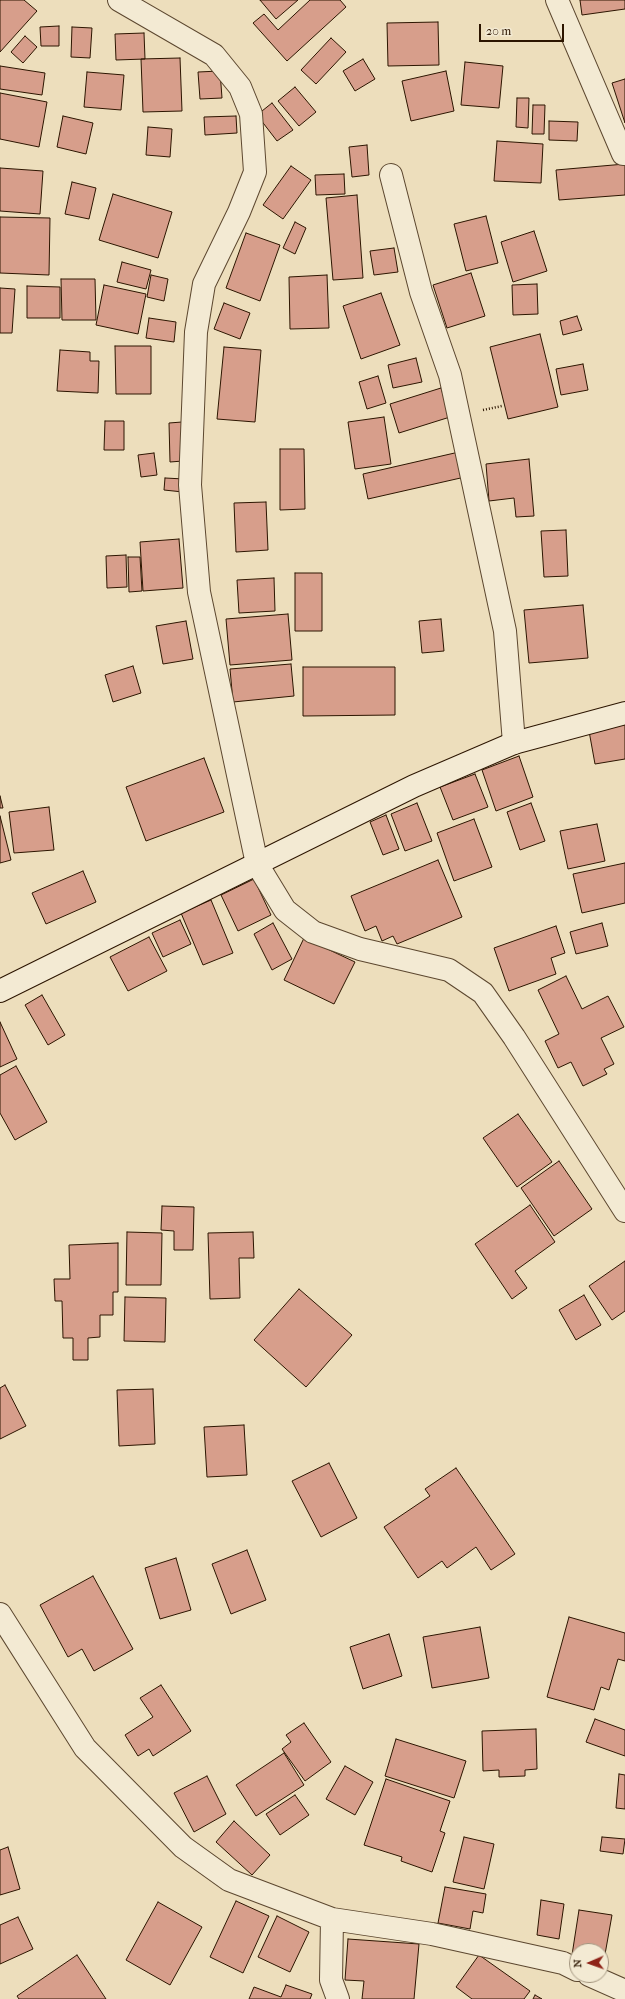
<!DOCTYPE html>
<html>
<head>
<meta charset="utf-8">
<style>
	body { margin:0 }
	#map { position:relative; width:625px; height:1999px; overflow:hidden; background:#eddebc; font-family:"IM FELL French Canon",serif }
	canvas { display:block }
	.north { position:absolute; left:569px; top:1943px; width:40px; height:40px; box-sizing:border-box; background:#f3ead3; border:1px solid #a3957f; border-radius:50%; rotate:268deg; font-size:11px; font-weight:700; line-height:16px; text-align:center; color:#2c1500 }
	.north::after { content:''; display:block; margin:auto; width:14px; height:18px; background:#8f2418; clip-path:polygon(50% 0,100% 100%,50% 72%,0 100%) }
	.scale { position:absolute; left:479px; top:24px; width:85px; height:18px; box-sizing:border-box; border:2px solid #2c1500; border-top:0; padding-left:5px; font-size:12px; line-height:14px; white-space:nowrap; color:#2c1500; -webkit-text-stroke:3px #f3ead3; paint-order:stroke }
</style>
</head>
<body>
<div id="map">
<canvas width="625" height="1999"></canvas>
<div class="north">N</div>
<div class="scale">20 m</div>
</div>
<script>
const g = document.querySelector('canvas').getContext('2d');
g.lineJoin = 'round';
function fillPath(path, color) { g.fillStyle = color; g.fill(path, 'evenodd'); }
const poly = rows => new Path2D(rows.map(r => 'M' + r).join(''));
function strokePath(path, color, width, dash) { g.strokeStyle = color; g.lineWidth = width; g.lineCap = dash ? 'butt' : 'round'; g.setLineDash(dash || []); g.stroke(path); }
const building = poly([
	[0,0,24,0,37,11,0,52,0,0],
	[260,0,298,0,276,19,260,0],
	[310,0,340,0,346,7,287,61,253,23,264,14,278,30,310,0],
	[580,0,625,0,625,9,582,15,580,0],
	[438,22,439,65,388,66,387,23,438,22],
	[59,26,59,46,41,46,40,27,59,26],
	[72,27,92,28,90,58,71,57,72,27],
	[144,33,145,59,116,60,115,34,144,33],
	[25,36,37,47,23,63,11,52,25,36],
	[331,38,346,52,316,84,301,70,331,38],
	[180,58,182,111,143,112,141,59,180,58],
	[363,59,375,79,355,91,343,71,363,59],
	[465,62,503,66,499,108,461,105,465,62],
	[0,66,45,73,42,95,0,89,0,66],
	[220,71,222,98,200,99,198,72,220,71],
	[446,71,454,111,411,121,402,81,446,71],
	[87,72,124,75,121,110,84,107,87,72],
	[625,79,625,123,612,83,625,79],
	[295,87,316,112,299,126,278,101,295,87],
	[0,93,47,102,39,147,0,139,0,93],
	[517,98,529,98,528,128,516,127,517,98],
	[272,103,293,130,277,141,257,115,272,103],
	[533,105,545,105,544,134,532,134,533,105],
	[63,116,93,123,86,154,57,147,63,116],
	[236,116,237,133,205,135,204,117,236,116],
	[549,121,578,122,577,141,549,140,549,121],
	[148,127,172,129,170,157,146,155,148,127],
	[497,141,543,144,541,183,494,181,497,141],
	[367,145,369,175,352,177,349,147,367,145],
	[625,164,625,195,559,200,556,170,625,164],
	[291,166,311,180,283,219,263,205,291,166],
	[0,168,43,171,40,214,0,211,0,168],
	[344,174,345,194,316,195,315,175,344,174],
	[72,182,96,188,89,219,65,214,72,182],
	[113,194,172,212,158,258,99,240,113,194],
	[357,195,363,278,333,280,326,198,357,195],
	[486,216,498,263,466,271,454,224,486,216],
	[0,217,50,218,49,275,0,273,0,217],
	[295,222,306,228,295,254,283,248,295,222],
	[534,231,547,271,513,282,501,242,534,231],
	[246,233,280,245,260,301,226,288,246,233],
	[394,248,398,272,374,275,370,251,394,248],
	[122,262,151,270,146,289,117,282,122,262],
	[471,273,485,316,447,328,433,285,471,273],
	[151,275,168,279,164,301,147,297,151,275],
	[327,275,329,328,290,329,289,277,327,275],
	[61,279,95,279,96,320,62,320,61,279],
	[537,284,538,314,513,315,512,285,537,284],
	[104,285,146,294,138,334,96,325,104,285],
	[27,286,60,287,60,318,27,318,27,286],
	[0,288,15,289,12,333,0,333,0,288],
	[381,293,400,345,361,359,343,306,381,293],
	[224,303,250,313,240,339,214,329,224,303],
	[577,316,582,330,563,335,560,321,577,316],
	[149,318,176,322,174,342,146,338,149,318],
	[540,334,558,407,508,419,490,347,540,334],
	[115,346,151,346,151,394,116,394,115,346],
	[224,347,261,350,255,422,217,419,224,347],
	[60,350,90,352,90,361,99,361,98,393,57,391,60,350],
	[416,358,422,382,393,388,388,365,416,358],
	[583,364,588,390,561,395,556,369,583,364],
	[378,376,386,403,367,409,359,382,378,376],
	[441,388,450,417,399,433,390,404,441,388],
	[384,417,391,464,355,469,348,422,384,417],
	[105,421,124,421,124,450,104,450,105,421],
	[182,422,183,461,170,462,169,423,182,422],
	[280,449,304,449,305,509,280,510,280,449],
	[459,452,465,477,368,499,363,474,459,452],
	[154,453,157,475,141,477,138,455,154,453],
	[529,459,534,516,516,517,514,498,489,501,486,464,529,459],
	[165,478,184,479,183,492,164,490,165,478],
	[266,502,268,550,236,552,234,503,266,502],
	[566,530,568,576,544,577,541,531,566,530],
	[179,539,183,588,143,591,140,542,179,539],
	[126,555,127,587,107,588,106,556,126,555],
	[128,557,140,557,142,591,129,592,128,557],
	[295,573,322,573,322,631,295,631,295,573],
	[274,578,275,611,239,613,237,580,274,578],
	[583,605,588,658,529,663,524,610,583,605],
	[288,614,292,660,230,665,226,619,288,614],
	[441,619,444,651,422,653,419,621,441,619],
	[186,621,193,659,163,664,156,626,186,621],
	[291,664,294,696,233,702,230,669,291,664],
	[133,666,141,693,113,702,105,675,133,666],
	[303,667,395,667,395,715,303,716,303,667],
	[625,724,625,759,595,764,589,731,625,724],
	[519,756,533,797,496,811,482,770,519,756],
	[204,758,224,812,146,841,126,787,204,758],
	[475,774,488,807,453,820,440,787,475,774],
	[0,796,3,808,0,808,0,796],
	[417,803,432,841,405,851,391,814,417,803],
	[531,803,545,841,520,850,507,812,531,803],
	[49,807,54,850,14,853,9,812,49,807],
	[386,815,399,849,383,855,370,822,386,815],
	[0,816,11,860,0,863,0,816],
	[474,819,492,867,454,881,437,833,474,819],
	[597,824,605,861,568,869,560,831,597,824],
	[438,860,462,917,397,944,393,936,382,941,376,926,365,931,351,896,438,860],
	[625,863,625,903,582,913,573,874,625,863],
	[83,871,96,902,46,924,32,893,83,871],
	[254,879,271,915,238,931,221,895,254,879],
	[211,900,233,953,203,965,181,913,211,900],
	[180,920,191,944,163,957,152,933,180,920],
	[273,923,292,959,272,970,254,934,273,923],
	[602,923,608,946,576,954,570,932,602,923],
	[556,926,565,953,551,958,556,974,509,991,494,948,556,926],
	[149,937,167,971,128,991,110,957,149,937],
	[304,938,355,962,334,1004,284,980,304,938],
	[566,976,582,1009,608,996,624,1027,601,1038,614,1064,604,1069,607,1074,583,1086,571,1062,558,1068,545,1041,559,1034,538,990,566,976],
	[42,995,65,1035,48,1045,25,1005,42,995],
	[0,1022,17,1059,0,1067,0,1022],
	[16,1066,47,1122,15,1140,0,1113,0,1075,16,1066],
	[518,1114,552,1162,517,1187,483,1138,518,1114],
	[559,1161,592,1209,554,1236,521,1188,559,1161],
	[530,1205,555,1242,515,1271,527,1288,512,1299,475,1244,530,1205],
	[162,1206,194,1207,193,1250,174,1250,174,1231,161,1230,162,1206],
	[127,1232,162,1233,161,1285,126,1285,127,1232],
	[253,1232,254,1258,239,1258,240,1298,210,1299,208,1233,253,1232],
	[118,1243,118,1292,113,1292,113,1315,100,1315,100,1337,88,1338,88,1360,73,1360,73,1338,63,1338,62,1301,55,1301,54,1279,70,1279,69,1245,118,1243],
	[625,1261,625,1311,612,1320,589,1286,625,1261],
	[299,1289,352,1335,306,1387,254,1340,299,1289],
	[584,1295,601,1325,576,1340,559,1310,584,1295],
	[125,1297,166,1298,165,1342,124,1341,125,1297],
	[5,1385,26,1426,0,1439,0,1388,5,1385],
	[153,1389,155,1444,119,1446,117,1390,153,1389],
	[244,1425,247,1475,207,1477,204,1427,244,1425],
	[329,1463,357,1518,321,1537,292,1481,329,1463],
	[456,1468,515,1554,491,1570,476,1547,447,1568,442,1561,418,1578,384,1527,430,1496,425,1489,456,1468],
	[247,1550,266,1600,231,1614,212,1564,247,1550],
	[176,1558,191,1610,160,1619,145,1568,176,1558],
	[93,1576,133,1649,94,1671,82,1649,68,1657,40,1605,93,1576],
	[569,1617,625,1633,625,1661,618,1659,609,1690,601,1687,594,1710,547,1697,569,1617],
	[480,1627,489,1678,432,1688,423,1637,480,1627],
	[389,1634,402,1676,363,1689,350,1647,389,1634],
	[161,1685,191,1731,153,1756,149,1749,138,1756,125,1735,153,1717,140,1698,161,1685],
	[595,1719,625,1730,625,1756,586,1742,595,1719],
	[304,1723,331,1762,305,1781,282,1749,291,1742,286,1735,304,1723],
	[536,1729,537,1769,525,1770,525,1776,499,1777,499,1770,483,1771,482,1731,536,1729],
	[396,1739,466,1761,454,1798,385,1776,396,1739],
	[284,1753,304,1785,256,1816,236,1785,284,1753],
	[345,1766,373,1782,355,1815,326,1799,345,1766],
	[619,1774,625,1775,625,1809,616,1808,619,1774],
	[207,1776,226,1814,194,1832,174,1793,207,1776],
	[386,1779,450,1801,440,1831,445,1833,432,1872,401,1861,402,1857,364,1845,386,1779],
	[295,1795,309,1815,280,1835,266,1814,295,1795],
	[234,1821,270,1855,252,1875,216,1842,234,1821],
	[464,1837,494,1844,484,1889,453,1882,464,1837],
	[602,1837,625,1839,623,1854,600,1851,602,1837],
	[8,1847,20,1889,0,1895,0,1850,8,1847],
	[445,1887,486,1894,483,1913,473,1911,470,1929,438,1923,445,1887],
	[541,1900,564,1904,559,1939,537,1935,541,1900],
	[236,1901,269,1916,243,1973,210,1957,236,1901],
	[158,1902,202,1927,170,1985,126,1960,158,1902],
	[579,1910,612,1915,604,1960,601,1960,601,1951,577,1951,577,1956,572,1955,579,1910],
	[277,1916,309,1932,290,1972,258,1957,277,1916],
	[18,1917,33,1949,0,1964,0,1925,18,1917],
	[348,1939,419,1944,414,1999,362,1999,364,1981,345,1980,348,1939],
	[77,1955,106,1999,19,1999,17,1996,77,1955],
	[479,1955,530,1991,524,1999,472,1999,456,1987,479,1955],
	[286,1985,312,1994,310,1999,249,1999,254,1987,281,1997,286,1985],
	[535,1995,542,1999,533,1999,535,1995]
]);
fillPath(building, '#d79e8b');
strokePath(building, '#2c1500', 1);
const street = poly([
	[119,0,214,55,240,87,251,114,255,172,239,212,204,284,196,332,190,485,199,592,257,864,285,910,313,932,360,949,449,970,483,993,514,1037,625,1211],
	[557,0,623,154,625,154],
	[391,175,421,292,450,375,505,631,514,743],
	[0,1614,85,1748,183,1847,229,1880,332,1919,432,1934,563,1963,577,1970],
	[332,1919,331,1980,338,1999],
	[589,1975,625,1991]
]);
const secondary = poly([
	[0,991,414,786,514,743,625,713]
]);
strokePath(street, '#5c472f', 24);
strokePath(secondary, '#2c1500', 24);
strokePath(poly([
	[483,410,502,406]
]), '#2c1500', 2.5, [1, 2]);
strokePath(street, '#f3ead3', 22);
strokePath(secondary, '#f3ead3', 22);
</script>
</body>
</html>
